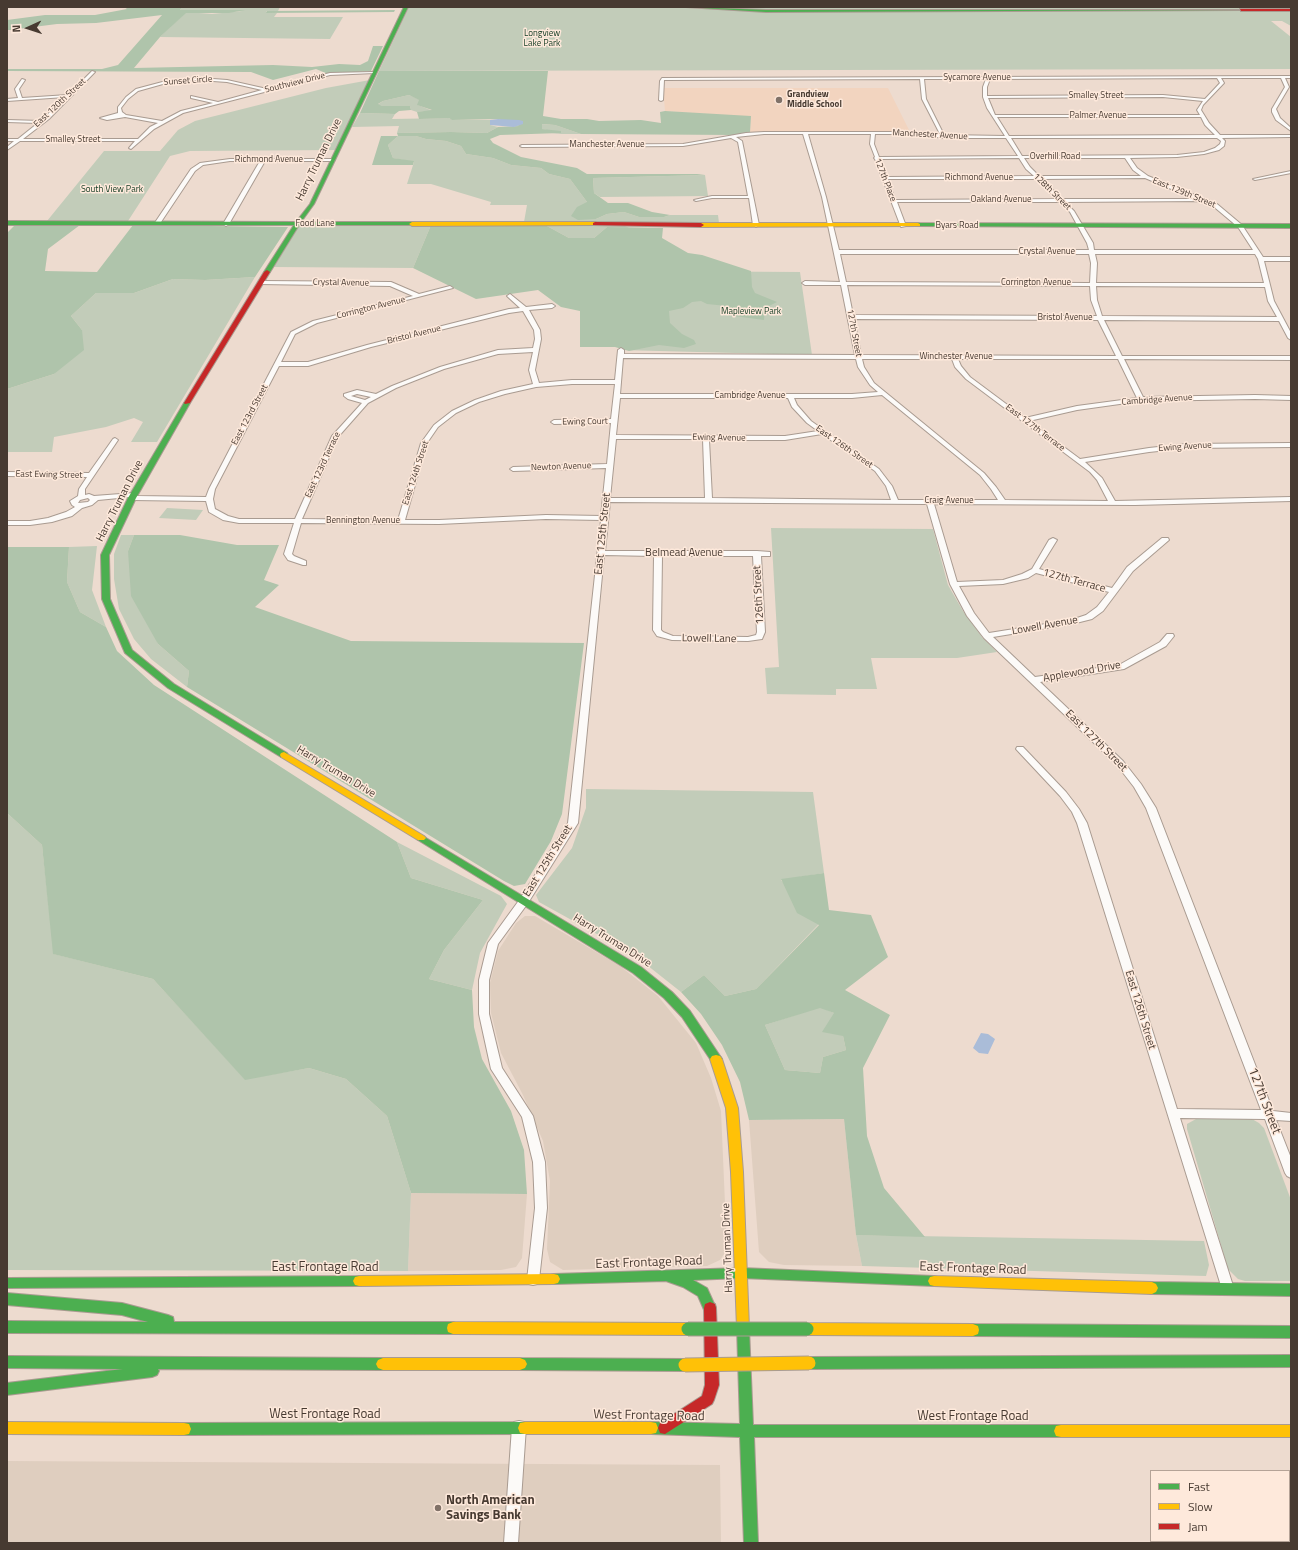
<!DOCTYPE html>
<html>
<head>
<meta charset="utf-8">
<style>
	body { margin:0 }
	#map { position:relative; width:1298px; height:1550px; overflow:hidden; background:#eddbcf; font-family:"Titillium Web",sans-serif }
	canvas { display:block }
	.frame { position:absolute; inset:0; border:8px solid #473a31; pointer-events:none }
	.legend { position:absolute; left:1150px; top:1470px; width:140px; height:72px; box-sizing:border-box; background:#fee9db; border:1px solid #b5a397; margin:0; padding:5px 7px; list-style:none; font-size:12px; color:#473a31 }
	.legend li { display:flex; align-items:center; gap:8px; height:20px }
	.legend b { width:20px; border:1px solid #b5a397 }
	.north { position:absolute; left:8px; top:8px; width:40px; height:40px; -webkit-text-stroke:3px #fee9db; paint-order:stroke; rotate:267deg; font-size:11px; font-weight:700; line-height:16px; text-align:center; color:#473a31 }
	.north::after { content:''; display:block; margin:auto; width:14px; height:18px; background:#473a31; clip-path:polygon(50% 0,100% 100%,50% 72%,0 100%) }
</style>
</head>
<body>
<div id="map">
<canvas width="1298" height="1550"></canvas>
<div class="frame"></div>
<ul class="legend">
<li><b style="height:5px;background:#4caf50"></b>Fast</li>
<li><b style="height:5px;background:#ffc107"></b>Slow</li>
<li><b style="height:5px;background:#c62828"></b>Jam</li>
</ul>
<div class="north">N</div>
</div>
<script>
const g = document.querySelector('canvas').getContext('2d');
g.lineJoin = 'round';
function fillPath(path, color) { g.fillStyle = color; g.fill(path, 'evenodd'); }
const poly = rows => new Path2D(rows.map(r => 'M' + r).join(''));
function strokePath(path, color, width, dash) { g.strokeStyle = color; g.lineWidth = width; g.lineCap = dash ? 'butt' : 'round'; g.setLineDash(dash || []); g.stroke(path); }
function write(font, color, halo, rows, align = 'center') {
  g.font = font + ' "Titillium Web",sans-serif'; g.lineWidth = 3; g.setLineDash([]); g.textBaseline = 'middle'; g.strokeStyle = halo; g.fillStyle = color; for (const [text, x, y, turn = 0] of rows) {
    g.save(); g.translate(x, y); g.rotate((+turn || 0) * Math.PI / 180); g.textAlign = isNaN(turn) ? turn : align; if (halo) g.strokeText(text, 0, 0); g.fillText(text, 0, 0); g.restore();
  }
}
fillPath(poly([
	[525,916,535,916,620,966,658,996,696,1043,711,1078,721,1111,727,1250,720,1260,707,1266,563,1270,550,1262,547,1249,550,1181,543,1141,523,1095,501,1053,491,1013,490,983,498,951,516,923],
	[844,1119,856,1235,862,1266,784,1265,769,1262,759,1252,749,1120],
	[411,1193,527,1194,522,1258,516,1267,501,1270,408,1271],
	[7,1461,720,1465,721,1543,7,1543]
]), '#dfcebf');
fillPath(poly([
	[663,88,888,88,910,132,750,133,751,117,665,111]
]), '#f2d4bf');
fillPath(poly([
	[182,7,280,7,278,11,267,11,266,12,277,13,274,17,343,17,330,39,160,37,186,12,212,14,242,11,180,10],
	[409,7,1291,7,1291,26,1282,21,1271,21,1291,37,1291,69,379,71],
	[370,80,337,150,190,151,170,156,128,221,47,221,104,151,160,151,178,130,195,121,326,88],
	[409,95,420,100,418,105,433,111,417,112,411,110,410,106,382,106,377,105,383,101],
	[360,113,395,114,392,119,449,118,453,120,490,120,490,125,498,127,487,133,451,132,397,133,399,126,352,127],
	[541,124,555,125,581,134,552,134,561,133,542,129],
	[398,136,416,136,426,139,446,141,461,146,466,154,493,158,511,165,541,168,549,174,570,179,587,202,596,219,607,214,624,212,639,217,664,217,670,215,718,215,719,223,524,222,527,205,490,205,491,202,431,184,407,184,414,162,393,158,388,145],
	[705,175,708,196,600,197,594,193,593,178],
	[304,225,431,225,413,268,274,267,299,226],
	[547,226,625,226,629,228,607,227,594,238,569,238],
	[638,271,800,272,812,355,621,350],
	[255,277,157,442,131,442,143,422,134,418,106,427,54,437,52,452,7,452,7,389,54,374,82,330,71,316,96,293,134,293,173,279,205,280],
	[167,508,203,510,196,520,159,518],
	[771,528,933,529,948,585,963,611,982,637,997,652,957,658,871,658,877,689,836,689,836,695,767,694,765,668,779,667],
	[121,535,134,535,128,551,158,644,189,671,187,687,151,659,134,639,119,609,114,579,114,554],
	[97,546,92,590,106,627,80,612,67,582,69,547],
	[586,789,813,792,824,873,781,880,819,924,756,989,725,996,704,975,681,992,633,954,539,902,536,895,572,848,586,808],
	[7,813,42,845,54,954,153,979,245,1079,309,1068,346,1079,387,1116,411,1193,408,1271,7,1270],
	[397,842,501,896,507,904,480,953,472,990,429,979,444,950,483,900,411,878],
	[820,1007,834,1013,843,1036,846,1050,823,1057,820,1073,785,1070,765,1025],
	[1196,1119,1252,1119,1259,1123,1264,1128,1291,1200,1291,1281,1245,1281,1238,1279,1228,1269,1187,1129,1187,1124],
	[856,1235,1204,1241,1209,1265,1206,1276,862,1266]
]), '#c2ccb9');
fillPath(poly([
	[124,7,182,7,180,10,245,10,229,13,186,13,160,37,134,68,273,65,312,67,339,64,360,65,368,61,373,46,383,46,371,71,328,74,316,69,273,80,251,72,7,71,7,69,102,69,118,65,162,15,96,23,57,24,10,30,7,30,7,20,45,15,95,15,127,9],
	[395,10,394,12,266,13,267,11],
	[379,71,548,71,543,116,561,119,587,119,599,121,641,120,661,123,660,112,665,111,751,116,750,133,735,135,581,134,555,125,542,124,542,129,561,131,561,133,500,135,490,139,493,143,521,157,577,168,587,174,697,174,705,175,593,178,594,193,608,203,628,203,652,212,670,215,664,217,639,217,624,212,607,214,596,219,578,220,571,216,577,207,587,202,570,179,549,174,541,168,511,165,493,158,466,154,461,146,446,141,426,139,416,136,398,136,388,145,393,158,414,161,413,165,372,165,381,136,398,136,397,133,451,132,487,133,498,127,519,126,498,119,452,120,449,118,419,119,417,112,432,110,417,105,419,100,409,95,383,101,378,104,382,106,410,106,411,110,399,111,395,114,360,113],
	[15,225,80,225,48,249,45,271,97,272,133,225,288,227,255,277,205,280,173,279,134,293,96,293,71,316,82,330,84,350,54,374,7,389,7,233],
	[431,225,547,226,569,238,594,238,607,227,663,228,662,238,688,253,702,255,751,271,752,287,755,293,777,302,765,308,764,320,727,315,727,306,707,304,701,301,692,302,683,308,669,311,670,323,682,334,694,340,696,344,684,348,659,345,629,351,615,347,580,347,580,311,561,307,538,290,476,299,413,268],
	[134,535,180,535,237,545,279,545,264,580,279,585,255,607,351,641,584,643,562,814,551,841,525,884,514,886,504,881,187,687,189,671,158,644,131,596,128,551],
	[7,547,69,547,67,582,80,612,106,627,117,651,154,685,397,842,411,878,483,900,444,950,429,979,472,990,474,1027,482,1059,511,1111,524,1150,527,1194,411,1193,387,1116,346,1079,309,1068,245,1080,153,979,53,954,42,845,7,813],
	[824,873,829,910,871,915,888,957,845,990,890,1015,863,1068,867,1136,884,1188,925,1237,856,1235,844,1119,749,1120,740,1082,722,1045,701,1014,681,992,704,975,725,996,756,989,819,925,797,913,781,879],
	[820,1008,834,1013,822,1032,843,1036,846,1050,823,1057,820,1073,785,1070,765,1025]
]), '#afc4ab');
fillPath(poly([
	[498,119,519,120,523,121,523,124,514,127,490,125,490,120],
	[981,1033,988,1034,995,1039,988,1054,979,1053,973,1048]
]), '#aabcd8');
const street = poly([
	[92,71,95,72,49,119,23,139,138,139,150,127,158,123,125,117,107,120,100,118,118,113,118,107,126,97,136,89,170,80,199,78,227,80,267,89,330,73,373,72,375,73,330,75,183,113,154,129,131,149,129,148,135,141,20,141,7,150,7,147,14,141,7,141,7,139,18,139,38,123,7,122,7,120,41,121,65,97,7,101,7,99,18,98,15,89,22,79,25,80,19,89,22,98,68,95,92,71],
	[199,80,227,82,262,90,218,102,191,96,191,98,213,103,181,111,162,121,126,115,122,112,121,108,128,99,138,91,170,82,199,80],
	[1291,76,1291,78,1285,78,1289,87,1276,109,1280,118,1291,128,1291,131,1276,120,1272,112,1272,109,1285,87,1281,78,1221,78,1224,83,1203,105,1201,110,1209,123,1220,135,1291,135,1291,137,1222,138,1225,141,1224,146,1219,150,1204,154,1177,157,1130,158,1137,168,1148,176,1217,204,1242,225,1263,257,1291,257,1291,261,1264,261,1274,301,1291,333,1291,340,1288,338,1279,321,1104,320,1122,356,1291,356,1291,360,1124,359,1143,397,1255,395,1291,396,1291,400,1255,399,1141,401,1077,410,1029,421,1080,459,1149,448,1186,444,1291,443,1291,447,1186,448,1149,452,1085,462,1102,478,1115,501,1291,497,1291,501,1135,505,934,504,957,582,1003,580,1022,574,1032,569,1049,540,1053,538,1057,540,1039,569,1112,588,1127,567,1162,538,1168,538,1169,540,1133,571,1103,611,1092,619,1072,624,993,637,1035,677,1119,665,1160,642,1167,634,1173,634,1174,636,1166,646,1124,669,1040,682,1123,761,1141,784,1156,808,1273,1111,1291,1113,1291,1121,1276,1120,1291,1158,1291,1178,1287,1176,1285,1173,1265,1119,1180,1118,1234,1289,1232,1293,1228,1295,1224,1293,1222,1289,1077,823,1072,812,1060,796,1016,749,1017,747,1023,747,1066,792,1079,809,1087,823,1177,1109,1261,1110,1146,808,1134,787,1117,765,984,638,967,616,950,584,927,504,610,502,605,551,757,551,770,552,770,556,761,556,765,632,762,639,748,641,672,640,657,636,653,630,654,556,604,555,578,823,528,903,498,944,489,980,489,1014,502,1068,533,1116,545,1162,547,1208,539,1280,537,1284,533,1285,529,1284,527,1280,535,1208,533,1162,522,1117,491,1069,479,1014,479,980,488,943,520,899,568,823,601,520,546,519,439,524,301,523,292,554,294,556,306,561,306,565,303,565,288,560,284,554,294,523,239,523,223,520,209,512,206,501,132,500,129,497,98,500,92,505,82,508,72,516,52,522,30,525,7,525,7,521,30,521,48,518,66,512,75,507,72,505,70,501,78,496,79,489,87,477,7,476,7,472,89,473,113,439,115,438,118,440,85,489,85,495,89,494,94,496,134,493,136,494,137,496,206,497,209,489,291,332,313,321,413,296,390,286,259,284,259,282,261,281,391,282,419,294,450,286,453,288,317,323,295,334,281,362,308,362,367,345,509,309,520,308,508,297,507,296,510,294,526,307,552,304,555,306,552,308,529,310,540,330,541,339,535,370,539,383,572,380,615,380,618,350,621,348,624,350,624,354,855,355,841,285,805,285,802,283,805,281,840,282,822,197,803,134,764,134,736,137,742,141,759,225,756,227,753,225,749,198,712,198,696,201,694,200,712,196,748,196,738,142,731,138,683,146,522,147,520,146,522,145,683,144,746,133,764,132,917,132,940,134,922,99,920,79,664,80,663,100,661,101,659,100,660,81,662,78,1291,76],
	[1217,78,1220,83,1205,99,1163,95,987,96,987,87,990,79,1217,78],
	[924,79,986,79,983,87,983,97,987,108,1005,136,944,135,926,99,924,79],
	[1163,97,1203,101,1197,110,1200,115,995,115,988,98,1163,97],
	[997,117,1201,117,1205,125,1215,135,1009,136,997,117],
	[808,134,871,134,870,144,875,157,874,158,875,159,901,227,906,226,897,202,1060,202,1070,212,1087,243,1089,250,839,250,826,197,808,134],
	[875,134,917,134,943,138,1006,138,1018,156,879,157,874,144,875,134],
	[1011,138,1217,138,1221,141,1220,144,1215,148,1204,152,1177,155,1022,156,1011,138],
	[1019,158,1026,169,1034,176,887,177,880,159,1019,158],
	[1024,158,1125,158,1133,170,1141,176,1039,176,1030,167,1024,158],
	[1145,178,1195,199,1062,199,1042,179,1145,178],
	[888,179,1036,179,1057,199,895,200,888,179],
	[1202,201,1213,206,1238,227,1253,250,1094,250,1093,243,1074,211,1065,202,1202,201],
	[840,254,1089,254,1091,263,1090,283,846,282,840,254],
	[1095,254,1255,254,1258,259,1264,283,1096,283,1097,263,1095,254],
	[847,285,1090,286,1091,300,1097,316,853,315,847,285],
	[1096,286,1265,287,1268,301,1277,317,1102,316,1097,300,1096,286],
	[523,311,534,330,535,339,533,348,498,350,440,367,392,386,376,394,357,390,344,394,344,396,348,399,362,403,332,436,295,519,239,519,228,516,215,509,213,499,215,489,279,366,308,366,371,347,509,313,523,311],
	[854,319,1098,320,1116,356,861,355,854,319],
	[533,352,529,370,533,384,501,391,475,400,452,411,434,425,421,443,398,520,302,519,338,437,368,403,396,388,444,369,498,354,533,352],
	[623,358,856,359,858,367,870,385,878,392,852,394,620,394,623,358],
	[862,359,952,359,955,367,966,379,1090,472,1097,480,1108,501,1005,500,996,487,984,473,874,383,864,367,862,359],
	[958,359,1118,359,1137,398,1077,406,1025,418,970,377,961,366,958,359],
	[572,384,615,384,611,419,554,420,551,422,554,424,611,423,607,464,513,467,510,469,513,471,606,468,601,516,546,515,439,520,405,520,427,443,438,427,456,413,479,402,505,394,536,387,572,384],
	[357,394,371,397,365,400,351,396,357,394],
	[882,395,980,475,991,489,998,500,898,500,892,486,879,469,811,421,797,405,794,398,852,398,882,395],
	[620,398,788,398,792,407,807,423,818,431,785,436,616,435,620,398],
	[822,434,875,471,886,486,891,500,712,498,709,440,785,440,822,434],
	[616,439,703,439,705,498,610,498,616,439],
	[88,498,90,500,88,502,78,503,80,500,88,498],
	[662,556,753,556,757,632,756,635,748,637,673,636,663,632,661,630,662,556],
	[1036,573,1109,592,1097,607,1086,615,1071,620,989,633,974,613,959,586,1003,584,1028,578,1036,573],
	[230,159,333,159,335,160,333,161,265,161,229,224,226,226,223,224,260,161,230,161,203,165,195,171,159,225,155,225,154,224,191,169,200,163,230,159],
	[1291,171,1291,173,1255,180,1253,179,1291,171],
	[519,1421,524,1422,526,1427,518,1543,504,1543,512,1427,514,1422,519,1421]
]);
const fast = poly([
	[404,7,408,7,314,204,301,222,412,222,414,223,414,225,299,225,270,272,267,274,264,272,294,225,7,225,7,221,296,222,310,204,404,7],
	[686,7,766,10,1243,10,766,12,686,7],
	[918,223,1291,224,1291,228,916,226,916,224,918,223],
	[187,401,190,403,136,498,109,555,110,599,132,650,174,684,287,753,288,755,287,757,281,757,168,688,125,653,102,599,101,555,128,498,184,403,187,401],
	[421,835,641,967,672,992,690,1011,722,1059,720,1062,716,1063,712,1062,682,1017,664,998,633,973,418,840,416,838,418,836,421,835],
	[741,1268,934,1276,938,1277,940,1281,938,1285,934,1286,741,1278,693,1280,707,1288,716,1308,715,1312,710,1314,705,1312,698,1296,683,1287,666,1281,554,1284,550,1283,548,1279,550,1275,554,1274,741,1268],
	[359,1276,363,1277,365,1281,363,1285,359,1286,7,1288,7,1278,359,1276],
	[1152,1282,1291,1284,1291,1296,1152,1294,1148,1292,1146,1288,1148,1284,1152,1282],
	[7,1293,122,1303,168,1315,173,1317,174,1322,453,1322,458,1324,459,1328,458,1332,453,1334,7,1333,7,1321,148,1322,122,1315,7,1305,7,1293],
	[743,1322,748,1324,749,1328,753,1425,1061,1425,1066,1426,1068,1431,1066,1436,1061,1437,754,1437,758,1543,744,1543,740,1437,651,1434,646,1433,644,1428,646,1423,651,1422,740,1424,737,1328,738,1324,743,1322],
	[973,1324,1291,1326,1291,1338,973,1336,968,1334,967,1330,968,1326,973,1324],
	[1291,1355,1291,1367,809,1369,804,1367,802,1363,804,1359,809,1357,1291,1355],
	[7,1356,383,1358,388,1360,390,1364,388,1368,383,1370,158,1369,159,1371,157,1375,152,1377,7,1395,7,1383,123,1369,7,1368,7,1356],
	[520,1358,685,1359,690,1361,692,1365,690,1369,685,1371,520,1370,515,1368,513,1364,515,1360,520,1358],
	[525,1422,530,1423,532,1428,530,1433,525,1434,184,1435,179,1434,177,1429,179,1424,184,1423,525,1422]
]);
const slow = poly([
	[595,222,597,223,597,225,412,226,409,224,412,222,595,222],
	[918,223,920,224,920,226,701,227,698,225,701,223,918,223],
	[284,752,424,836,426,838,424,840,418,840,281,757,280,755,281,753,284,752],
	[716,1055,720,1056,722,1059,738,1108,743,1172,749,1328,748,1332,743,1334,738,1332,737,1328,731,1172,726,1108,710,1059,712,1056,716,1055],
	[554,1274,558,1275,560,1279,558,1283,554,1284,359,1286,355,1285,353,1281,355,1277,359,1276,554,1274],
	[934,1276,1152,1282,1156,1284,1158,1288,1156,1292,1152,1294,934,1286,930,1285,928,1281,930,1277,934,1276],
	[453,1322,688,1323,693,1325,694,1329,693,1333,688,1335,453,1334,448,1332,447,1328,448,1324,453,1322],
	[807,1323,973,1324,978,1326,979,1330,978,1334,973,1336,807,1335,802,1333,801,1329,802,1325,807,1323],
	[383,1358,520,1358,525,1360,527,1364,525,1368,520,1370,383,1370,378,1368,376,1364,378,1360,383,1358],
	[7,1422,184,1423,189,1424,191,1429,189,1434,184,1435,7,1434,7,1422],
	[525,1422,651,1422,656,1423,658,1428,656,1433,651,1434,525,1434,520,1433,518,1428,520,1423,525,1422],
	[1061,1425,1291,1425,1291,1437,1061,1437,1056,1436,1054,1431,1056,1426,1061,1425]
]);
const jam = poly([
	[1240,9,1291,9,1291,11,1241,11,1240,9],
	[595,222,701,223,704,225,701,227,593,225,593,223,595,222],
	[267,270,270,272,190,403,185,404,184,403,264,272,267,270],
	[710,1302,715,1304,716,1308,719,1385,714,1400,712,1404,665,1434,660,1433,658,1428,660,1423,702,1396,705,1385,704,1308,705,1304,710,1302]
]);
strokePath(street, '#a99b91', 2);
strokePath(fast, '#a99b91', 2);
strokePath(slow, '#a99b91', 2);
strokePath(jam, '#a99b91', 2);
fillPath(street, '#fcfaf8');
fillPath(fast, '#4caf50');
fillPath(slow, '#ffc107');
fillPath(jam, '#c62828');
const fastBridge = poly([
	[688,1329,807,1329]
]);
const slowBridge = poly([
	[685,1365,809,1363]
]);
strokePath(fastBridge, '#a99b91', 15, []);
strokePath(slowBridge, '#a99b91', 15, []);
strokePath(fastBridge, '#4caf50', 13);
strokePath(slowBridge, '#ffc107', 13);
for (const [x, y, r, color] of [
	[779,100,4,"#817268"],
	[438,1508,4,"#817268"]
]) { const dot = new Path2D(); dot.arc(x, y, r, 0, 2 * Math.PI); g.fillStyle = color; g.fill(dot); strokePath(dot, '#fee9db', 1.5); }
write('9px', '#0f3920', '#fee9db', [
	["Longview",542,34],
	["Lake Park",542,44],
	["South View Park",112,190],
	["Mapleview Park",751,312]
]);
write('9px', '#473a31', '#fee9db', [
	["Sycamore Avenue",977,78],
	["Sunset Circle",188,81,-4],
	["Southview Drive",295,83,-14],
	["Smalley Street",1096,96],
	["East 120th Street",60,103,-43],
	["Palmer Avenue",1098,116],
	["Manchester Avenue",930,135,3],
	["Smalley Street",73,140],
	["Manchester Avenue",607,145],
	["Overhill Road",1055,157],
	["Richmond Avenue",269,160],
	["Richmond Avenue",979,178],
	["127th Place",885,180,69],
	["128th Street",1052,192,44],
	["East 129th Street",1184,193,22],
	["Oakland Avenue",1001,200],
	["Food Lane",315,224],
	["Byars Road",957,226],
	["Crystal Avenue",1047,252],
	["Crystal Avenue",341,283,1],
	["Corrington Avenue",1036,283],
	["Corrington Avenue",371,308,-14],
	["Bristol Avenue",1065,318],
	["127th Street",854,333,79],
	["Bristol Avenue",414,335,-14],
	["Winchester Avenue",956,357],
	["Cambridge Avenue",750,396],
	["Cambridge Avenue",1157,400,-4],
	["East 123rd Street",250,415,-62],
	["Ewing Court",585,422,-1],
	["East 127th Terrace",1035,428,37],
	["Ewing Avenue",719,438,1],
	["East 126th Street",844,447,35],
	["Ewing Avenue",1185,447,-4],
	["East 123rd Terrace",323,465,-65],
	["Newton Avenue",561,467,-2],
	["East 124th Street",416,473,-72],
	["East Ewing Street",49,475,1],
	["Craig Avenue",949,501],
	["Bennington Avenue",363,521]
]);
write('bold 9px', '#473a31', '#fee9db', [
	["Grandview",787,95],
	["Middle School",787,105]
], 'left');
write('11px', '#473a31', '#fee9db', [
	["Harry Truman Drive",319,160,-64],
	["Harry Truman Drive",120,501,-63],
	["East 125th Street",603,534,-84],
	["Belmead Avenue",684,553],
	["127th Terrace",1074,581,15],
	["126th Street",759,595,-93],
	["Lowell Avenue",1045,626,-10],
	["Lowell Lane",709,639,1],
	["Applewood Drive",1082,672,-10],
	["East 127th Street",1096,741,45],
	["Harry Truman Drive",336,772,31],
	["East 125th Street",548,861,-58],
	["Harry Truman Drive",612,941,32],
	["East 126th Street",1140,1010,73],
	["Harry Truman Drive",728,1248,-92]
]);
write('13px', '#473a31', '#fee9db', [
	["127th Street",1264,1101,69],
	["East Frontage Road",649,1263,-2],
	["East Frontage Road",325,1268],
	["East Frontage Road",973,1269,2],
	["West Frontage Road",325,1415],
	["West Frontage Road",649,1416,1],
	["West Frontage Road",973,1417]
]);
write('bold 13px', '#473a31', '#fee9db', [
	["North American",446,1501],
	["Savings Bank",446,1516]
], 'left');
</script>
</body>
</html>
